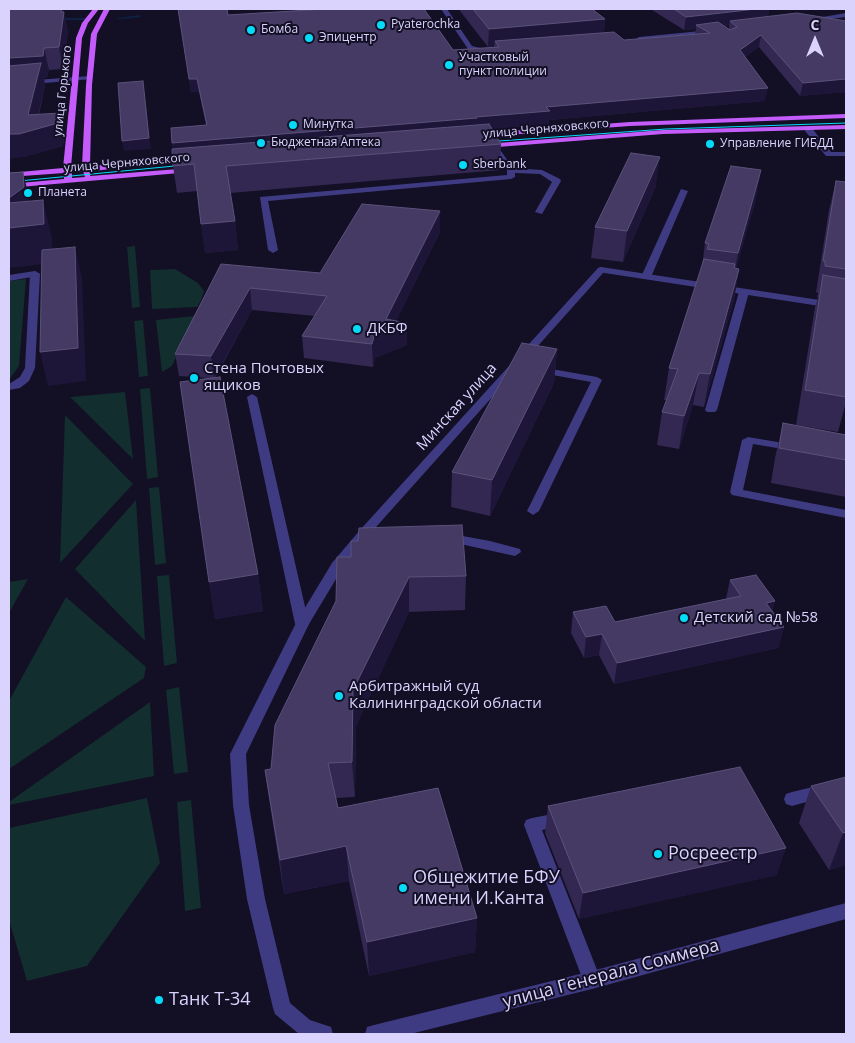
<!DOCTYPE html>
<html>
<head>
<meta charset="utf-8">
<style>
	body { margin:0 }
	#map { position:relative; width:855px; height:1043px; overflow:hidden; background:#130f24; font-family:"Open Sans",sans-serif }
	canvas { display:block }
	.frame { position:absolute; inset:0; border:10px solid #d9d3fe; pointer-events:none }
	.north { position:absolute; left:790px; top:15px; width:50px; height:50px; -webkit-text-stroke:4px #130f24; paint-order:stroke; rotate:0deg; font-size:14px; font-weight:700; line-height:20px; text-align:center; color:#d9d3fe }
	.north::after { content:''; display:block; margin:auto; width:18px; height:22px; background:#d9d3fe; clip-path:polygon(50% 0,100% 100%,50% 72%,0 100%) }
</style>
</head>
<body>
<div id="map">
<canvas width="855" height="1043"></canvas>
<div class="frame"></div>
<div class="north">С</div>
</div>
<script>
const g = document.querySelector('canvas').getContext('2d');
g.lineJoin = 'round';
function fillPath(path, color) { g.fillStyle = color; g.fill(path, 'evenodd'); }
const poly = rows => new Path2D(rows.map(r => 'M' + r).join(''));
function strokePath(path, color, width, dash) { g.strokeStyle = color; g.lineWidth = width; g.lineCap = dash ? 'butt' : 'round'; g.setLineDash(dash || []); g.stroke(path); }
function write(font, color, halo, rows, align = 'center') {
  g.font = font + ' "Open Sans",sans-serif'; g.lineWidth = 4; g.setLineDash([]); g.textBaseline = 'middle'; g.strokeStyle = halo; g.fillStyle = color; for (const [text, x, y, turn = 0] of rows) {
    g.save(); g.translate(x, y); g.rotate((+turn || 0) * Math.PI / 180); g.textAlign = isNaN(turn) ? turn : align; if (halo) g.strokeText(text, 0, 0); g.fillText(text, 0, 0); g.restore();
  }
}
fillPath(poly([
	[135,246,140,307,132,308,127,247],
	[175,269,198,283,204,291,201,300,197,307,152,309,150,270],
	[26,279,19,366,9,380,9,281],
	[195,316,172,366,162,372,156,320],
	[143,320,148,376,139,377,134,321],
	[150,388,158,477,147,479,140,389],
	[125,392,133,459,70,397],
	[65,415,133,484,60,563],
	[159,487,166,563,155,565,149,488],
	[136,500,145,641,75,569],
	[169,575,177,663,164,666,157,576],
	[28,579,9,613,9,582],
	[66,597,146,667,144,678,9,769,9,701],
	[179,687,188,772,174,774,166,690],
	[150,702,154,776,9,805,9,802],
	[147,798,160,863,87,966,27,981,9,920,9,828],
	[191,800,201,908,185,911,177,802]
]), '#122e2e');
fillPath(poly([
	[140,15,141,17,119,19,117,18,140,15],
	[56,18,86,18,88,19,86,20,55,20,56,18]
]), '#0d2045');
fillPath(poly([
	[805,127,811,127,831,152,846,152,846,156,826,156,805,131,805,127],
	[490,144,496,144,513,168,542,170,560,179,561,181,542,214,535,212,552,182,540,174,515,173,515,177,511,179,268,201,278,250,273,253,268,250,260,197,507,175,507,170,489,146,490,144],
	[681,189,688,191,651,277,649,279,643,279,641,277,681,189],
	[601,267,604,268,604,272,368,536,360,536,358,533,360,530,598,268,601,267],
	[35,271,40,274,35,368,29,381,20,388,9,390,9,384,20,377,25,368,30,274,35,271],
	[744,289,749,292,717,410,715,412,707,412,705,410,739,292,744,289],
	[540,367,597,377,602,380,539,511,533,515,527,511,591,382,536,372,535,370,540,367],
	[252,394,257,397,309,624,307,627,302,629,297,627,295,624,247,397,252,394],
	[748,437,795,445,801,448,795,451,753,444,743,490,846,510,846,518,732,495,730,492,742,440,748,437],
	[446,533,490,541,520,549,521,552,515,556,442,540,440,537,442,534,446,533],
	[846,779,846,791,792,806,786,804,784,799,786,794,792,792,846,779],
	[563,812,569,814,571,819,569,824,542,830,601,980,598,986,592,989,586,986,583,980,524,825,526,820,532,818,563,812]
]), '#3f3b82');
fillPath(poly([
	[90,76,92,77,92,79,9,86,9,82,90,76],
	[601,267,846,304,846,310,598,272,598,268,601,267],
	[35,271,40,274,38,276,9,281,9,275,35,271],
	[364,529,370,533,342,569,309,624,246,754,249,805,265,899,290,1003,310,1020,331,1027,333,1034,299,1034,275,1014,273,1008,247,899,233,805,230,754,297,621,332,563,360,530,364,529],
	[846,903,846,919,592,989,410,1034,365,1034,367,1027,374,1025,592,971,846,903]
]), '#3f3b82');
fillPath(poly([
	[441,9,447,9,472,46,489,50,489,52,468,49,441,9],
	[846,13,846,17,808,22,805,20,846,13],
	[711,30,713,31,713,33,639,41,636,39,639,37,711,30]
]), '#3f3b82');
fillPath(poly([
	[93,9,99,9,88,23,82,38,71,167,82,166,86,85,91,34,104,9,110,9,97,34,92,85,90,166,188,158,192,160,188,162,91,171,90,176,191,168,195,170,191,172,9,188,9,184,64,179,64,173,9,177,9,173,63,168,76,38,82,23,93,9],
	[83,171,85,177,72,178,72,172,83,171],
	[846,114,846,118,630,126,479,137,475,135,479,133,630,122,846,114],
	[846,125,846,129,663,134,485,148,481,146,485,144,663,130,846,125]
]), '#c45cfc');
strokePath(poly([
	[485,142,666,129,846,123],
	[9,182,185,165]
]), '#04dbf9', 1);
fillPath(poly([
	[9,9,63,9,68,32,63,69,49,70,47,77,44,78,45,85,39,115,60,113,64,137,63,146,24,157],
	[178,9,453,50,494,47,494,46,488,47,460,11,460,9,592,9,605,19,604,32,624,40,695,34,696,29,684,30,652,10,652,9,769,9,768,17,846,21,846,92,800,96,759,47,745,57,765,101,549,120,549,124,492,129,501,144,500,170,230,193,235,221,238,250,205,253,197,191,177,193,173,166,173,149,172,143,206,125,199,92,191,92],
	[729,25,729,29,724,26],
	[836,181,846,182,846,402,838,432,796,425,815,307,818,298,817,298,818,293,816,292,829,210],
	[656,186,623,262,591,258,595,227],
	[756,199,736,268,739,269,734,299,704,407,693,405,679,449,657,445,662,412,667,400,664,400,669,368,702,267,705,243],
	[440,211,440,232,396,321,407,323,407,345,375,358,373,367,304,358,302,336,315,316,252,310,215,378,258,574,263,611,215,619,209,582,210,378,179,376,175,354,221,264,320,273],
	[557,349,554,383,490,516,451,507,452,472],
	[783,423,846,435,846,497,771,483,775,458],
	[337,557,466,576,465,610,409,612,356,726,355,797,336,798,338,808,477,918,475,952,369,976,349,881,284,894,270,805,265,770,271,769,336,601],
	[730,580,775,601,772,611,784,627,778,648,614,684,599,655,584,658,571,633,573,612,615,622,726,599],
	[846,777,846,865,829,870,799,823,811,786],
	[548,806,777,875,579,919,545,833]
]), '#322852');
fillPath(poly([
	[62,9,63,9,68,32,63,69,59,47],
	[756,9,769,9,767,21,730,21,729,25,702,28,696,25,696,29,684,30,686,17],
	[605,19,604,37,495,41,494,46,488,47,489,29],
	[761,35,759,47,738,63,740,50],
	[44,48,49,70,47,77,44,78,45,85,35,129,60,113,64,137,63,146,24,157,9,159,9,58],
	[189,79,197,79,199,92,191,92],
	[846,79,846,92,800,96,803,83],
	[143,81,151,149,124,151,122,141],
	[768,88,765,101,549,120,549,124,174,157,172,143,476,117,546,107],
	[660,157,656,186,623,262,627,231],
	[761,170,756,199,732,285,738,253],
	[23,172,28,193,29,208,9,224,9,198],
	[43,200,52,238,53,263,9,268,9,228],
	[440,211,440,232,392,329,407,323,407,345,375,358,373,367,372,344,374,336,386,319],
	[235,221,238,250,205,253,201,224],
	[75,247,82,278,86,381,48,386,40,352],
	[739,269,734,299,704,407,710,374],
	[250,288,252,310,214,378,211,356],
	[557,349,554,383,490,516,492,480],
	[699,373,693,405,679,449,684,416],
	[258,574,263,611,215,619,209,582],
	[409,577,409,612,356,726,355,797,352,762,353,690],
	[775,601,769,622,766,603],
	[784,627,778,648,614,684,617,663],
	[602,634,599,655,584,658,586,637],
	[846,832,846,865,829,870,843,833],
	[346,846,349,881,284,894,280,860],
	[786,848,777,875,579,919,583,893],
	[477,918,475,952,369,976,367,942]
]), '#1e1638');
const building = poly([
	[9,9,62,9,61,12,64,12,59,47,44,48,43,56,9,58,9,9],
	[178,9,227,9,228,15,325,9,424,9,453,50,499,47,495,41,614,32,624,40,710,33,696,25,718,22,730,30,737,27,730,21,797,13,846,21,846,79,803,83,761,35,740,50,768,88,546,107,550,111,476,117,477,118,172,143,171,128,207,125,197,79,189,79,178,9],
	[473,9,592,9,605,19,489,29,473,9],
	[674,9,756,9,686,17,674,9],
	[41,63,28,115,60,113,58,123,19,134,9,134,9,66,41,63],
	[143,81,149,138,122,141,118,83,143,81],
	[489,124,501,144,226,166,235,221,201,224,194,164,173,166,172,149,489,124],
	[631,153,660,157,627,231,595,227,631,153],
	[731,166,761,170,738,253,707,249,709,244,705,243,731,166],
	[23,172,24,187,9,198,9,173,23,172],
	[836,181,846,182,846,269,825,266,825,261,823,261,836,181],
	[43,200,44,224,9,228,9,203,43,200],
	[362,204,440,211,386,319,407,323,374,336,372,344,302,336,327,296,250,288,211,356,175,354,221,264,320,273,362,204],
	[75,247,78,348,40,352,42,250,75,247],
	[704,259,735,264,734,268,739,269,710,374,699,373,684,416,662,412,678,369,669,368,704,259],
	[823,275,846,279,846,397,805,390,823,275],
	[522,343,557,349,492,480,452,472,522,343],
	[220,377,258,574,209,582,180,382,220,377],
	[783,423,846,435,846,460,779,448,783,423],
	[462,525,466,576,409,577,353,690,352,762,328,763,338,808,438,788,477,918,367,942,346,846,280,860,265,770,271,769,275,725,336,601,337,557,351,557,351,541,358,541,359,528,462,525],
	[756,575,775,601,766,603,784,627,617,663,602,634,586,637,573,612,606,606,615,622,741,596,730,580,756,575],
	[740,767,786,848,583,893,548,806,740,767],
	[846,777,846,832,843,833,811,786,846,777]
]);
fillPath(building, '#443a64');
strokePath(building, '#5b527c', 1);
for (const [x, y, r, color] of [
	[381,25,5,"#04dbf9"],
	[251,30,5,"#04dbf9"],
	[309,38,5,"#04dbf9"],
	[449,65,5,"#04dbf9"],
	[293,125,5,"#04dbf9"],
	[261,143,5,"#04dbf9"],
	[710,144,5,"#04dbf9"],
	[463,165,5,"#04dbf9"],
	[28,193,5,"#04dbf9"],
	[357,329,5,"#04dbf9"],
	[194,378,5,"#04dbf9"],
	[684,618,5,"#04dbf9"],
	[339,696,5,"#04dbf9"],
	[658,854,5,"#04dbf9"],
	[403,888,5,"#04dbf9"],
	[159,1000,5,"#04dbf9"]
]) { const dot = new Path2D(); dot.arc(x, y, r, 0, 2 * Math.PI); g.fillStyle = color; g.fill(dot); strokePath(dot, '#130f24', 2); }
write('12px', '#d9d3fe', '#130f24', [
	["Pyaterochka",391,25],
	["Бомба",261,30],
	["Эпицентр",319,38],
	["Участковый",459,58],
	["пункт полиции",459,72],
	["Минутка",303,125],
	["Бюджетная Аптека",271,143],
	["Управление ГИБДД",720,144],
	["Sberbank",473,165],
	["Планета",38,193]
], 'left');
write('12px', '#d9d3fe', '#130f24', [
	["улица Горького",63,91,-84],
	["улица Черняховского",546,129,-5],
	["улица Черняховского",127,163,-5]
]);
write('15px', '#d9d3fe', '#130f24', [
	["ДКБФ",367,329],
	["Стена Почтовых",204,369],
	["ящиков",204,386],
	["Детский сад №58",694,618],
	["Арбитражный суд",349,687],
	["Калининградской области",349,704]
], 'left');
write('15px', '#d9d3fe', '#130f24', [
	["Минская улица",457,407,-48]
]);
write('18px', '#d9d3fe', '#130f24', [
	["Росрeeстр",668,854],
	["Общежитие БФУ",413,878],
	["имени И.Канта",413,899],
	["Танк Т-34",169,1000]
], 'left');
write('18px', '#d9d3fe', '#130f24', [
	["улица Генерала Соммера",611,974,-15]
]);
</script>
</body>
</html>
